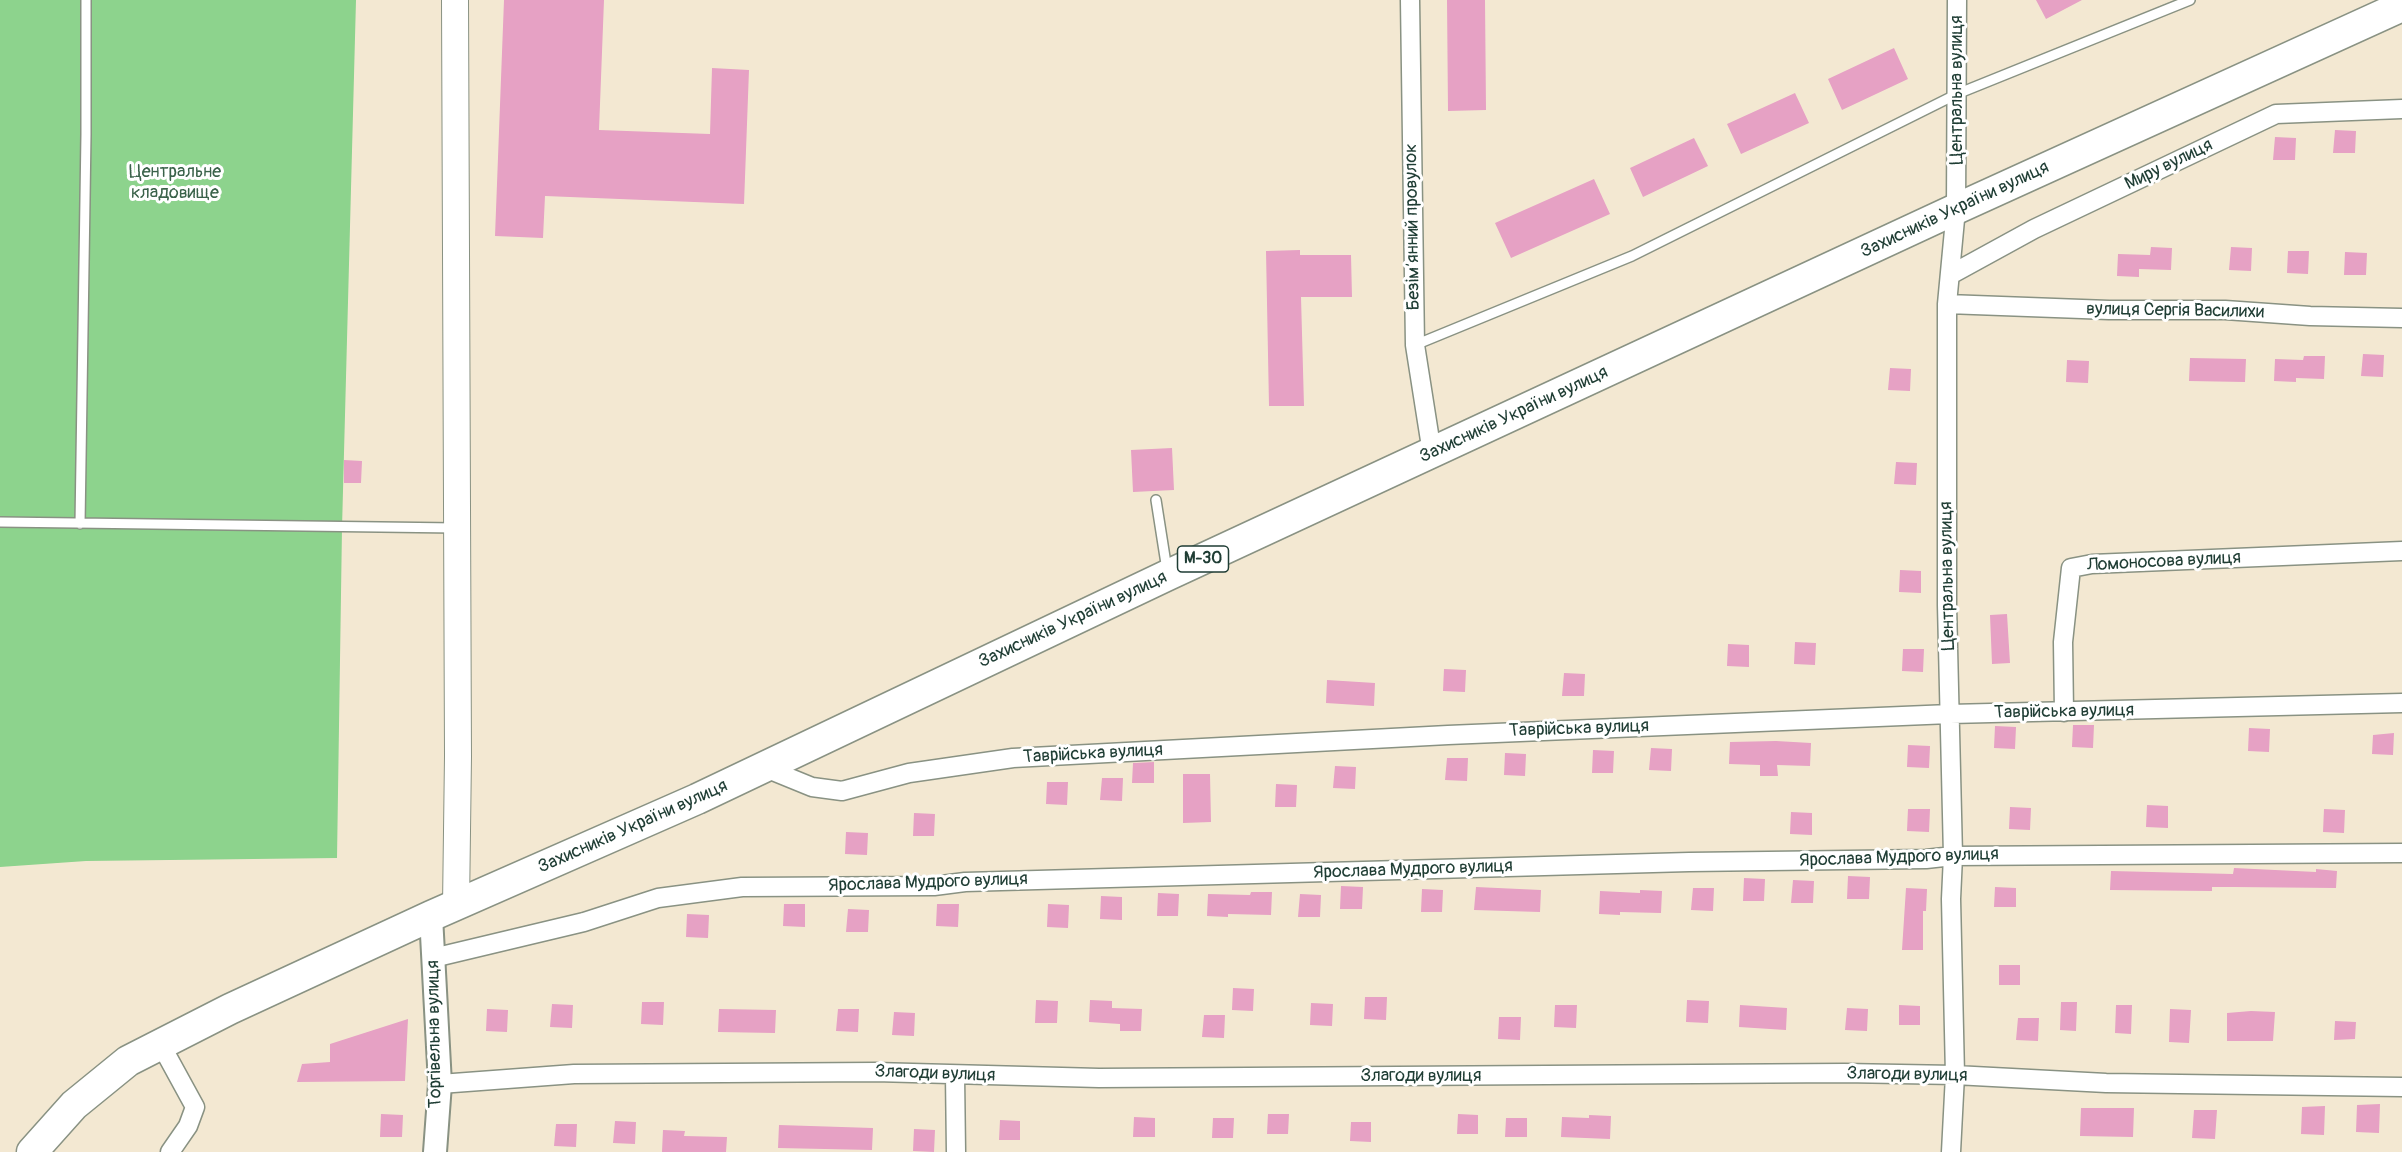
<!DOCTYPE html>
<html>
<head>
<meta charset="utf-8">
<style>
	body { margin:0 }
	canvas { display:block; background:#f3e8d2 }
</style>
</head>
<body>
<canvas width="2402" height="1152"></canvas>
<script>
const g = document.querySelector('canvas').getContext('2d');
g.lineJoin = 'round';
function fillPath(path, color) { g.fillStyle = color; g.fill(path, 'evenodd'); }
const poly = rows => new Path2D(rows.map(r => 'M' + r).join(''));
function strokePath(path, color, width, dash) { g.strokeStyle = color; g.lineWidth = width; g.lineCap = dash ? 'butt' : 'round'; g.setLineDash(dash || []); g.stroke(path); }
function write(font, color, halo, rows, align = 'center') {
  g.font = font + ' Pangolin,sans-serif'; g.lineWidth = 6; g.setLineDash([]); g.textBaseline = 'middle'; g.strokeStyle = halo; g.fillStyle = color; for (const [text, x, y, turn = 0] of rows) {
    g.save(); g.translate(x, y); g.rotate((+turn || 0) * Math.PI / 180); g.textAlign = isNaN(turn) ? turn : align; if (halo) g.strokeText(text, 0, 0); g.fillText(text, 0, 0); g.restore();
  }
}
fillPath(poly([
	[0,0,356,0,342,528,337,858,86,861,0,867]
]), '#8dd38d');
fillPath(poly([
	[504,0,604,0,599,130,710,134,712,68,749,70,744,204,545,196,543,238,495,236],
	[1447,0,1485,0,1486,110,1448,111],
	[2036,0,2082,0,2046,19],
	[1894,48,1908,79,1842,110,1828,79],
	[1795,93,1809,123,1741,154,1727,124],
	[2335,130,2356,131,2355,153,2333,153],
	[2275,137,2296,138,2295,160,2273,160],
	[1694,138,1708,166,1643,197,1630,168],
	[1594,179,1610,214,1511,258,1495,223],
	[2151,247,2172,248,2171,270,2139,269,2139,277,2117,276,2118,254,2150,255],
	[2231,247,2252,248,2251,271,2229,270],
	[1300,250,1300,255,1351,255,1352,297,1301,297,1304,406,1269,406,1266,251],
	[2288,251,2309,251,2308,274,2287,273],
	[2345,252,2367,253,2366,275,2344,275],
	[2363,354,2384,355,2383,377,2361,376],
	[2304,356,2325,356,2324,379,2296,378,2296,382,2274,381,2275,359,2303,360],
	[2190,358,2246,359,2245,382,2189,381],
	[2067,360,2089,361,2088,383,2066,382],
	[1890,368,1911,369,1910,391,1888,390],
	[1172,448,1174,490,1133,492,1131,450],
	[344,460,362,461,361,483,344,483],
	[1896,462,1917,463,1916,485,1894,484],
	[1900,570,1921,571,1921,593,1899,592],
	[2007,614,2010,663,1992,664,1990,615],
	[1795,642,1816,643,1815,665,1794,664],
	[1728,644,1749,645,1749,667,1727,666],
	[1903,649,1924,649,1923,672,1902,671],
	[1444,669,1466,670,1465,692,1443,691],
	[1564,673,1585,674,1584,696,1562,696],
	[1327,680,1375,683,1374,706,1326,703],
	[2073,725,2094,725,2093,748,2072,747],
	[1995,726,2016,727,2015,749,1994,748],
	[2249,728,2270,729,2269,752,2248,751],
	[2394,733,2393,755,2372,754,2373,735],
	[1776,741,1811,743,1810,766,1777,765,1778,776,1760,776,1760,765,1729,764,1730,742],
	[1908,745,1930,746,1929,768,1907,767],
	[1651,748,1672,749,1671,771,1649,770],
	[1593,750,1614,751,1613,773,1592,773],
	[1505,753,1526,754,1525,776,1504,775],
	[1447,758,1468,758,1467,781,1445,780],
	[1154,762,1154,783,1132,783,1133,763],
	[1335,766,1356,767,1355,789,1333,788],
	[1183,774,1210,774,1211,822,1183,823],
	[1102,778,1123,778,1122,801,1100,800],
	[1047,782,1068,782,1067,805,1046,804],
	[1276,784,1297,785,1296,807,1275,807],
	[2147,805,2168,806,2168,828,2146,827],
	[2010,807,2031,808,2030,830,2009,829],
	[1908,809,1930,809,1929,832,1907,831],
	[2324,809,2345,810,2344,833,2323,832],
	[1791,812,1812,813,1812,835,1790,834],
	[914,813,935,814,934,836,913,836],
	[846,832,868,833,867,855,845,854],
	[2234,868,2316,872,2316,869,2337,871,2336,888,2233,887,2212,887,2212,891,2110,890,2111,871,2233,874],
	[1848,876,1870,877,1869,899,1847,899],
	[1744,878,1765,879,1764,901,1743,901],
	[1793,880,1814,881,1813,903,1791,903],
	[1341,886,1363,887,1362,909,1340,909],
	[1476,887,1541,890,1540,912,1474,910],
	[1995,887,2016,888,2016,907,1994,907],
	[1693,888,1714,888,1713,911,1691,910],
	[1906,888,1927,889,1926,911,1923,911,1923,950,1902,950],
	[1422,889,1443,890,1442,912,1421,912],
	[1640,890,1662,891,1661,913,1620,912,1620,915,1599,914,1600,891,1640,893],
	[1251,892,1272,892,1271,915,1228,914,1228,917,1207,916,1208,894,1250,895],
	[1158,893,1179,894,1178,916,1157,916],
	[1300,894,1321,895,1320,917,1298,917],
	[1101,896,1122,897,1122,920,1100,919],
	[784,904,805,904,805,927,783,926],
	[937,904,959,904,958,927,936,926],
	[1048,904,1069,905,1068,928,1047,927],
	[848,909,869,910,868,932,846,932],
	[687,914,709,915,708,938,686,937],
	[1999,965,2020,965,2020,985,1999,985],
	[1233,988,1254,989,1253,1011,1232,1010],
	[1365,997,1387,997,1386,1020,1364,1019],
	[1036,1000,1058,1001,1057,1023,1035,1023],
	[1090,1000,1112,1001,1112,1008,1142,1009,1141,1031,1120,1031,1120,1024,1089,1022],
	[1687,1000,1709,1001,1708,1023,1686,1022],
	[642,1002,664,1002,663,1025,641,1024],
	[2061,1002,2077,1002,2076,1031,2060,1030],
	[1311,1003,1333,1004,1332,1026,1310,1025],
	[552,1004,573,1005,572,1028,550,1027],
	[1555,1005,1577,1005,1576,1028,1554,1027],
	[1740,1005,1787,1008,1786,1030,1739,1027],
	[1899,1005,1920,1006,1920,1025,1899,1025],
	[2116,1005,2132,1005,2131,1034,2115,1033],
	[1847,1008,1868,1009,1867,1031,1845,1030],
	[487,1009,508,1010,507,1032,486,1031],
	[719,1009,776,1010,775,1033,718,1032],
	[838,1009,859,1009,858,1032,836,1031],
	[2170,1009,2191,1010,2189,1043,2169,1042],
	[2251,1011,2275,1012,2273,1041,2227,1041,2227,1013],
	[894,1012,915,1013,914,1036,892,1035],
	[1204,1015,1225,1015,1224,1038,1202,1037],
	[1499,1017,1521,1017,1520,1040,1498,1039],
	[2018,1018,2039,1018,2038,1041,2016,1040],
	[408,1019,405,1081,297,1082,302,1064,330,1062,330,1044],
	[2335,1021,2356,1022,2355,1039,2334,1040],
	[2380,1104,2379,1133,2356,1132,2357,1105],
	[2325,1106,2324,1135,2301,1134,2302,1107],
	[2081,1108,2134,1108,2133,1137,2080,1136],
	[2194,1110,2217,1110,2215,1139,2192,1138],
	[381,1114,403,1115,402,1137,380,1137],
	[1268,1114,1289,1114,1288,1134,1267,1134],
	[1458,1114,1478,1115,1478,1134,1457,1134],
	[1589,1115,1611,1116,1610,1139,1561,1137,1562,1117,1589,1118],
	[1134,1117,1155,1118,1155,1137,1133,1137],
	[1213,1118,1234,1118,1233,1138,1212,1138],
	[1506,1118,1527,1118,1527,1137,1505,1137],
	[1000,1120,1020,1121,1020,1140,999,1140],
	[615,1121,636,1122,635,1144,613,1143],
	[1351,1122,1371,1122,1371,1142,1350,1141],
	[556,1124,577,1124,576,1147,554,1146],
	[779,1125,873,1128,872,1150,778,1148],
	[914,1129,935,1130,934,1152,913,1151],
	[663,1130,685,1131,684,1136,727,1137,726,1152,662,1152]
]), '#e6a1c4');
const service = poly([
	[1415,345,1632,256,1957,94,2190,0],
	[1156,500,1167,570],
	[0,522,456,528],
	[80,524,86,134,86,0]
]);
const minor = poly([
	[1410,0,1415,345,1432,453],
	[1950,275,2034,229,2276,114,2402,109],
	[1947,304,2109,310,2225,310,2310,316,2402,318],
	[2064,712,2063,642,2071,568,2092,564,2402,551],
	[763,767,812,787,842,791,909,773,1013,758,1448,735,1950,714,2402,703],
	[433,958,584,922,658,898,742,887,934,886,965,882,1689,862,1926,859,1953,856,2402,853],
	[160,1043,195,1107,188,1126,170,1152],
	[955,1075,956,1152],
	[440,1084,574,1074,875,1072,1099,1078,1844,1073,1955,1075,2106,1083,2402,1087],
	[1951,1152,1955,1075,1951,899,1953,856,1947,605,1947,304,1956,209,1957,0]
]);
const tertiary = poly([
	[431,916,440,1084,435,1152]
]);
const secondary = poly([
	[455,0,458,756,456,906]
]);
const trunk = poly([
	[32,1152,74,1105,128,1061,230,1009,431,916,697,799,1168,575,1956,209,2402,6]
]);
strokePath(service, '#899283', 12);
strokePath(minor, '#899283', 21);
strokePath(tertiary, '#899283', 26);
strokePath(secondary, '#899283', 28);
strokePath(trunk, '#899283', 33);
strokePath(service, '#fff', 9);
strokePath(minor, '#fff', 18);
strokePath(tertiary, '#fff', 22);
strokePath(secondary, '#fff', 26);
strokePath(trunk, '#fff', 30);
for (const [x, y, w] of [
	[1203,559,51]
]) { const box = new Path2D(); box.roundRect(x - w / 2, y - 13, w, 26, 4.5); g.fillStyle = '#fff'; g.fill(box); strokePath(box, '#1f3d34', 1.5); }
write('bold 16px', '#1f3d34', null, [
	["М-30",1203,559]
]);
write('18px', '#1f3d34', '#fff', [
	["Центральна вулиця",1957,90,-90],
	["Миру вулиця",2169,165,-26],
	["Захисників України вулиця",1955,210,-25],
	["Безімʼянний провулок",1413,227,-91],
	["вулиця Сергія Василихи",2175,311,1],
	["Захисників України вулиця",1514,415,-25],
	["Ломоносова вулиця",2164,562,-3],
	["Центральна вулиця",1948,576,-91],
	["Захисників України вулиця",1073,620,-25],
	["Таврійська вулиця",2064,712,-1],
	["Таврійська вулиця",1579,729,-2],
	["Таврійська вулиця",1093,754,-3],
	["Захисників України вулиця",633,827,-24],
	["Ярослава Мудрого вулиця",1899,858,-2],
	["Ярослава Мудрого вулиця",1413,870,-2],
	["Ярослава Мудрого вулиця",928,883,-2],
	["Торгівельна вулиця",435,1034,-91],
	["Злагоди вулиця",935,1074,2],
	["Злагоди вулиця",1907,1075,1],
	["Злагоди вулиця",1421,1076]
]);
write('18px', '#3a624a', '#fff', [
	["Центральне",175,172],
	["кладовище",175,193]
]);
</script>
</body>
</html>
